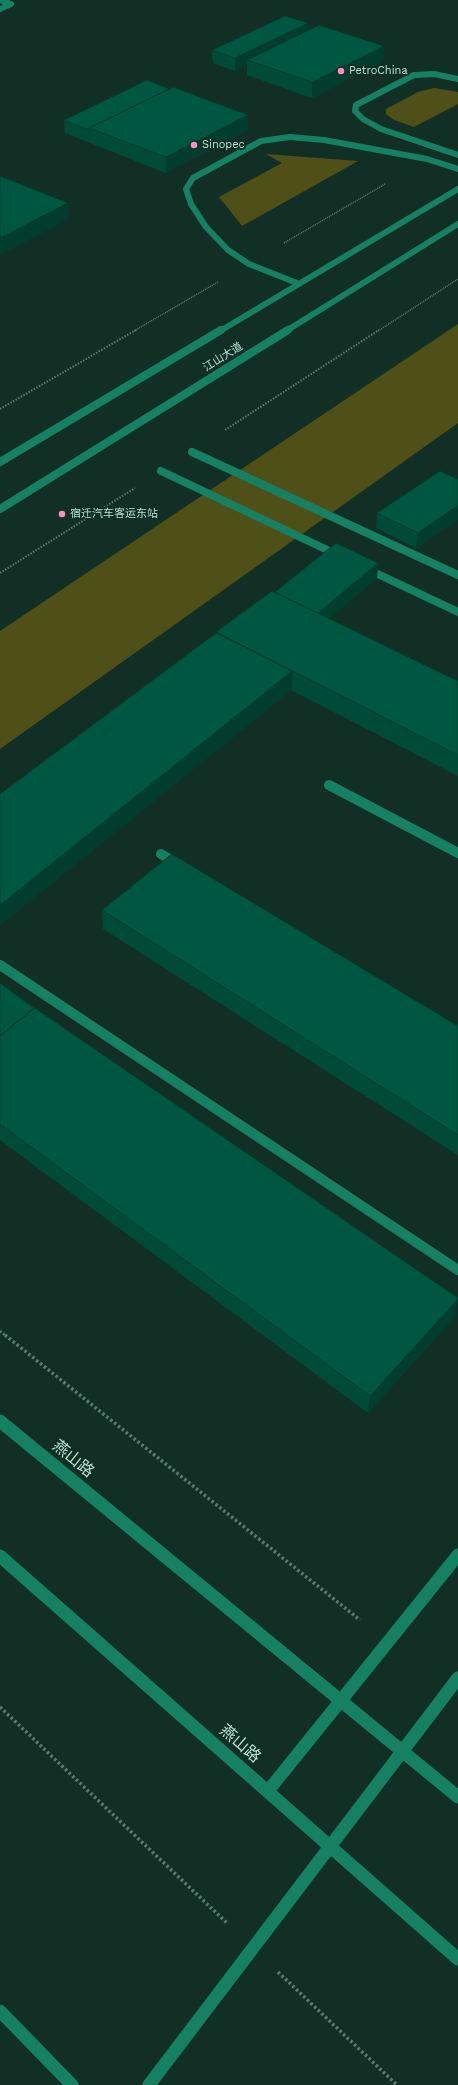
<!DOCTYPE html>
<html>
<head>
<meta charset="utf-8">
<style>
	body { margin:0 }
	canvas { display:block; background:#112f25 }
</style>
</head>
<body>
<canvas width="458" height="2085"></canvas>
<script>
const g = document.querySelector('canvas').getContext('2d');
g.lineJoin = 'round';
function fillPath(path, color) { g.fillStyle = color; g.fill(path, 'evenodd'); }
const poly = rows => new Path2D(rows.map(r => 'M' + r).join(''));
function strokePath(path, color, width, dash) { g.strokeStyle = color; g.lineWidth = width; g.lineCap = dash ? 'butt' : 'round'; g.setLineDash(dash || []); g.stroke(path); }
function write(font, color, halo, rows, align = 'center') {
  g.font = font + ' "Work Sans","Noto Sans SC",sans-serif'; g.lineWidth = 4; g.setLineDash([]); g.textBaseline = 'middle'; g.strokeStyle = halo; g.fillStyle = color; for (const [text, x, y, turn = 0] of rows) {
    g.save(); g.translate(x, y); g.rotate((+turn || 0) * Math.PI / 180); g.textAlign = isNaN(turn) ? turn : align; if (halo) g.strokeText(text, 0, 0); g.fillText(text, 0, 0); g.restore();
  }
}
fillPath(poly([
	[434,88,458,92,458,104,414,127,394,120,386,114,386,109,418,92],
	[266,154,358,161,242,226,219,197,282,163],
	[458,324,458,423,0,749,0,631]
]), '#4f4f18');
strokePath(poly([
	[284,243,385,184],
	[134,331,218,282],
	[378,331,458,279]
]), '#587c6f', 1.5, [1, 1]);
strokePath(poly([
	[0,409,136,330],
	[225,430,379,330],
	[0,573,135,488]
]), '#587c6f', 2, [1.5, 1.5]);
strokePath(poly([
	[0,1331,6,1336]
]), '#587c6f', 2.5, [2, 2]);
strokePath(poly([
	[5,1335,360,1620],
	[0,1707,227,1923],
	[278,1972,397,2085]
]), '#587c6f', 3.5, [2.5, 2.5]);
strokePath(poly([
	[0,0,11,4,0,9],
	[458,79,434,74,414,75,356,105,355,111,363,119,381,129,458,155],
	[297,283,249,264,228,250,206,227,191,204,186,189,193,178,261,141,290,137,324,140,427,159,458,169]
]), '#168063', 6);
strokePath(poly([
	[192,452,458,575],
	[161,471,340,556],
	[365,568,458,612]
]), '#168063', 8);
strokePath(poly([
	[329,785,458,853],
	[161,854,178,864],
	[0,965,458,1270]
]), '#168063', 10);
strokePath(poly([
	[268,1791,458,1555],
	[0,2011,72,2085],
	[149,2085,458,1678]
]), '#168063', 13);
strokePath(poly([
	[220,331,458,189],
	[286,331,458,224]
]), '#168063', 6);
strokePath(poly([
	[0,462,221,330],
	[0,509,288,330]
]), '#168063', 8);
strokePath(poly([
	[0,1421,458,1797],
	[0,1556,458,1959]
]), '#168063', 13);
fillPath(poly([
	[308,30,384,46,383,61,312,98,247,75,247,65,235,71,213,63,212,50],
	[64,120,248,130,166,173,65,133],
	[458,479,458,519,416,548,376,528,377,513],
	[378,563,377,578,329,618,458,681,458,776,291,690,0,925,0,794,275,592],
	[102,910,458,1026,458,1155,103,929],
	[0,983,455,1316,368,1413,0,1140]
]), '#004b38');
fillPath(poly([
	[308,23,307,36,247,60,247,65,235,71,235,58],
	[384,46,383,61,312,98,312,82],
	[248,115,248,130,166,173,166,157],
	[68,203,69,219,0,255,0,238],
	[458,505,458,519,416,548,418,533],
	[378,563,377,578,314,631,315,616],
	[292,671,292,690,0,925,0,905],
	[458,1299,455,1316,368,1413,370,1396]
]), '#003d2e');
const building = poly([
	[285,16,308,23,235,58,212,50,285,16],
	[319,25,384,46,312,82,247,60,319,25],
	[147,80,170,89,89,128,89,130,64,120,147,80],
	[173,87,248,115,166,157,89,128,173,87],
	[0,176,68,203,0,238,0,176],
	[440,471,458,479,458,505,418,533,377,513,440,471],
	[336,543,378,563,318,613,275,592,336,543],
	[272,591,458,681,458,755,216,632,272,591],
	[216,633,292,671,0,905,0,794,216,633],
	[172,854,458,1026,458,1135,102,910,172,854],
	[0,983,34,1008,0,1036,0,983],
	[35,1008,458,1298,458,1299,370,1396,0,1124,0,1036,35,1008]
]);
fillPath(building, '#005741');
strokePath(building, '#003d2e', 1);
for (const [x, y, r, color] of [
	[341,71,4,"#fa8fc6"],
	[194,145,4,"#fa8fc6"],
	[62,514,4,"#fa8fc6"]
]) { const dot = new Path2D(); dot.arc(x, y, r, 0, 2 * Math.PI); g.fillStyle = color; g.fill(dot); strokePath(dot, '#112f25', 1.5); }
write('11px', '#b6e1d0', '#112f25', [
	["PetroChina",349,71],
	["Sinopec",202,145],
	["宿迁汽车客运东站",70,514]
], 'left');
write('11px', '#b6e1d0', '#112f25', [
	["江山大道",223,357,-32]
]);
write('16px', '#b6e1d0', '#112f25', [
	["燕山路",73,1459,39],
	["燕山路",240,1744,41]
]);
</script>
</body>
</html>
